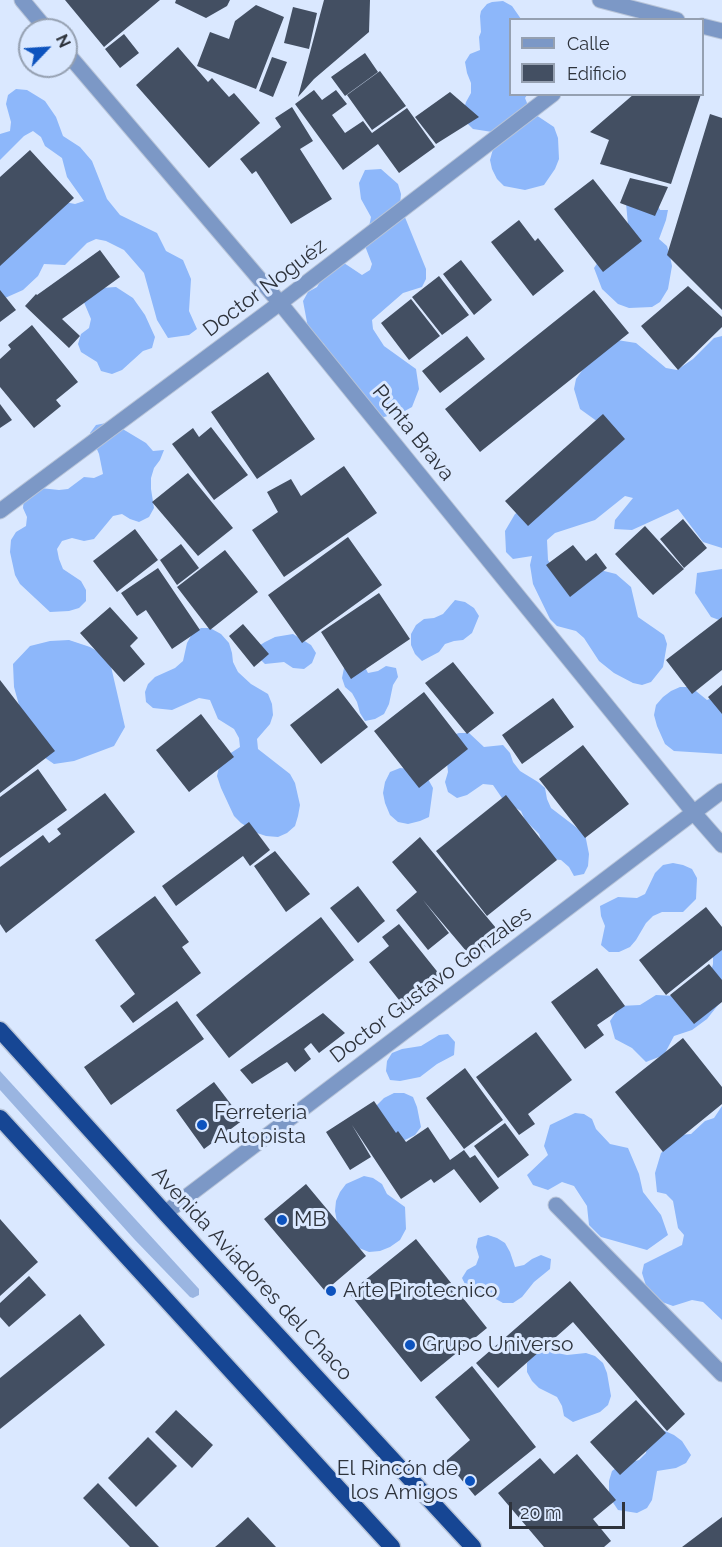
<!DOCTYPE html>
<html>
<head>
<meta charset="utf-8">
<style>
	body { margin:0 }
	#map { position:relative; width:722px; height:1547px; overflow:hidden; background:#dae8ff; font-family:Raleway,sans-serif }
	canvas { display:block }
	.legend { position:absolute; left:509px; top:18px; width:195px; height:78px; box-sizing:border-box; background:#dae8ff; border:2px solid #95a0b1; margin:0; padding:8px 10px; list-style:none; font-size:18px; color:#2e333c }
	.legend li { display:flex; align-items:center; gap:12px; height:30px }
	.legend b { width:30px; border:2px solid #95a0b1 }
	.north { position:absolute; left:18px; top:18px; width:60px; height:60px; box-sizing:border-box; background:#dae8ff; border:2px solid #95a0b1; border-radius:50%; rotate:65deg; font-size:16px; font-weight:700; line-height:24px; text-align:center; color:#2e333c }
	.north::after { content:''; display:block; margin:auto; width:21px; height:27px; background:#0d53be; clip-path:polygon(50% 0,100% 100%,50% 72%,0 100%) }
	.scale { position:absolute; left:509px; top:1502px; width:116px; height:27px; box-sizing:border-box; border:3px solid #2e333c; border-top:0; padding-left:8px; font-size:18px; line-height:21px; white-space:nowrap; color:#2e333c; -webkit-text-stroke:4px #dae8ff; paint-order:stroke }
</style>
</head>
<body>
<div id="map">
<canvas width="722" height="1547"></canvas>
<ul class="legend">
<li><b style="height:8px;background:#7c98c6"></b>Calle</li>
<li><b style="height:16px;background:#434f62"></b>Edificio</li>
</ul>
<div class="north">N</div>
<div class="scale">20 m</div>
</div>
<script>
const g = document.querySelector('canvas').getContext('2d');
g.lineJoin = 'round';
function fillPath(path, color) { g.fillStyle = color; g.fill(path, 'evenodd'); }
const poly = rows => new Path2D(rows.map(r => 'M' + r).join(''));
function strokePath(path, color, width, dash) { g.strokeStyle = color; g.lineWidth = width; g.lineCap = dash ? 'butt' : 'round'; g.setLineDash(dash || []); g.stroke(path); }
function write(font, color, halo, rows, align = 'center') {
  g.font = font + ' Raleway,sans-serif'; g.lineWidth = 6; g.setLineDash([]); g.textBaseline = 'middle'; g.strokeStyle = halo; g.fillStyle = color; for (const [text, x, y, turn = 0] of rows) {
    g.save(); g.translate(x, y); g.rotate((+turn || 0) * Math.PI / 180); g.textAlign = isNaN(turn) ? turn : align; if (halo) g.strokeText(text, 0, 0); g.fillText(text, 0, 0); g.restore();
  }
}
fillPath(poly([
	[0,1071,199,1289,199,1295,193,1298,190,1297,135,1240,0,1090]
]), '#9ab5e1');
fillPath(poly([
	[503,1,512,6,521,19,510,20,510,94,527,95,525,98,529,108,536,115,554,127,558,138,559,159,555,169,544,185,525,190,504,186,497,179,492,169,490,160,493,149,505,134,473,129,466,122,463,112,466,102,471,93,471,83,467,73,465,62,470,54,480,50,479,37,481,32,480,16,481,11,487,4,492,2],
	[16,89,27,90,45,101,56,117,63,136,80,147,92,161,107,199,120,215,157,233,166,251,183,260,191,279,189,311,197,329,189,335,168,338,157,320,144,273,124,250,106,241,96,239,87,243,65,265,44,264,38,276,23,290,5,298,0,292,0,247,55,200,75,204,84,201,67,177,62,158,45,146,41,137,33,131,24,136,0,160,0,134,10,131,11,122,6,104,8,95],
	[381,169,398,184,401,194,400,205,426,269,426,279,422,287,403,293,372,320,373,329,384,346,416,369,419,389,412,407,403,412,384,417,375,415,334,372,324,344,309,333,303,301,308,292,317,287,330,264,344,263,362,275,370,270,372,264,365,246,371,217,361,199,359,183,365,170],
	[656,201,660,210,668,210,666,220,659,239,667,246,670,256,672,266,668,289,660,302,652,307,629,308,618,304,602,289,594,268,600,259,628,225,626,203],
	[116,287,133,298,145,315,155,337,152,348,143,351,122,370,112,374,101,371,97,362,81,352,78,344,81,334,89,328,91,319,83,300,86,289],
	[722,336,722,548,703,542,678,509,632,530,614,529,615,520,633,498,625,496,595,520,555,533,547,540,548,560,559,579,596,569,616,574,631,587,638,617,664,635,667,644,663,667,651,682,642,685,633,683,614,673,599,661,584,638,576,631,557,626,550,619,533,584,530,565,532,556,513,559,506,552,505,531,515,514,559,487,563,449,608,435,605,427,580,409,574,389,576,379,598,348,617,340,636,343,666,368,677,370,693,359,714,338],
	[106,423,116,425,146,443,153,451,164,450,160,460,154,468,151,478,151,489,154,508,149,517,139,522,130,519,122,514,113,516,94,539,84,541,72,538,62,541,57,549,59,559,63,569,81,581,86,590,86,601,79,608,69,611,50,612,20,584,15,575,10,552,11,540,16,532,26,526,27,517,23,508,24,498,40,488,59,490,68,489,84,477,94,478,103,474,99,454,90,433,96,425],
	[722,569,722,621,711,617,695,593,697,573],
	[455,600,465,602,474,608,479,616,472,633,463,640,454,641,445,644,439,652,422,661,415,654,411,645,411,634,416,625,424,619,434,618,443,614],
	[201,628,210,628,221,634,229,643,232,653,233,662,238,672,251,684,268,694,272,704,273,715,270,724,257,739,258,749,290,774,295,783,300,805,298,816,295,826,287,833,278,837,266,836,257,833,241,823,234,816,221,788,217,776,219,767,223,758,240,747,239,738,234,729,218,719,210,700,199,698,172,710,153,708,146,702,145,692,148,684,155,677,175,668,183,661,187,643,192,634],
	[293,634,311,645,316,653,312,663,304,669,293,668,284,662,265,664,258,657,257,647,265,642,275,637],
	[69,640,90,647,109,658,125,727,114,746,74,761,54,764,35,751,27,734,14,687,13,664,30,646,50,641],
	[363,663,368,673,378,671,386,666,396,668,398,677,393,685,389,704,384,714,375,719,365,721,360,713,357,702,352,693,345,687,342,678,344,668],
	[680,687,691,687,707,700,722,694,722,754,674,751,665,744,657,726,654,715,656,705,663,697,671,691],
	[459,733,469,733,484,747,503,745,510,753,513,762,520,771,538,782,545,788,547,799,551,808,585,834,589,854,588,866,584,874,574,876,569,867,561,860,551,859,545,852,539,834,525,820,521,811,504,801,493,785,483,784,467,795,457,798,448,792,445,782,448,772,447,763,450,736],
	[400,768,410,769,428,779,433,788,429,817,420,821,408,824,398,822,390,815,385,803,383,793,385,782,390,772],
	[673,863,683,865,692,869,697,878,696,899,683,912,662,912,653,916,646,923,636,940,630,947,619,952,609,952,601,945,605,926,601,916,600,906,618,897,637,898,645,894,655,873,663,865],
	[722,935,722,1000,707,1019,692,1030,674,1036,664,1055,646,1062,632,1048,615,1039,610,1021,620,1006,640,1005,656,995,696,997,708,983,713,964,713,945],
	[448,1034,455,1042,454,1055,437,1064,420,1077,400,1081,390,1080,386,1071,387,1061,392,1053,402,1049,421,1046,439,1035],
	[394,1093,404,1093,413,1097,417,1107,421,1127,415,1135,405,1140,394,1138,377,1115,377,1105,384,1098],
	[722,1106,722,1320,703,1302,692,1300,673,1306,654,1299,648,1292,642,1273,644,1264,682,1245,684,1235,678,1228,673,1201,666,1194,657,1192,655,1173,661,1153,680,1135,691,1134,705,1121,714,1118],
	[575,1113,584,1114,592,1119,596,1129,610,1144,628,1148,639,1174,643,1192,661,1215,668,1235,647,1250,601,1237,589,1225,587,1206,574,1186,562,1182,548,1190,533,1185,527,1175,548,1155,544,1146,550,1125],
	[364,1176,373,1178,382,1184,387,1194,405,1207,406,1229,400,1240,390,1247,380,1251,369,1252,359,1248,337,1222,335,1211,336,1201,340,1192,346,1184],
	[488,1235,497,1238,505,1243,510,1252,515,1267,524,1265,532,1259,541,1255,551,1259,550,1269,534,1282,522,1297,513,1303,503,1303,485,1293,467,1288,462,1278,467,1270,476,1265,479,1257,476,1247,478,1238],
	[537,1348,547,1348,557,1353,567,1355,586,1353,595,1356,603,1363,607,1373,611,1396,608,1405,600,1412,573,1422,564,1416,562,1406,557,1397,539,1388,532,1381,527,1372,527,1363],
	[656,1430,665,1431,674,1435,682,1441,691,1455,686,1463,676,1468,657,1471,652,1500,647,1508,637,1513,618,1510,612,1501,609,1492,609,1481,612,1471,620,1465,639,1460,646,1453,648,1435]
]), '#8db7fa');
fillPath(poly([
	[65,0,160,0,104,47],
	[176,0,230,0,227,6,206,18,175,3],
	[324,0,370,0,369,32,314,79,298,97],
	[256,5,284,17,256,89,197,66,210,32,229,39,235,21],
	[293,7,317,13,309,49,284,43],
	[124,34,139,53,120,68,105,49],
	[178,47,208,82,212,78,229,97,234,93,260,123,209,168,136,85],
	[365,53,378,72,345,96,331,77],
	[272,57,287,62,273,97,259,91],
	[380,71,406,106,372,130,347,95],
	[314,90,322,100,336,90,347,104,332,115,345,133,363,121,372,133,407,108,435,147,399,173,378,144,343,170,295,104],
	[450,92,479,117,436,144,415,117],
	[634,94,701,94,671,184,600,164,609,140,590,132],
	[292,107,313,141,300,149,332,199,291,224,256,171,252,174,240,159,281,127,275,118],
	[710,114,722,118,722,310,667,255],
	[30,150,74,198,0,266,0,177],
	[630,178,668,187,655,216,620,203],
	[593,179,642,241,603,272,554,209],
	[519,220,535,241,538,238,564,271,533,296,491,242],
	[100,250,120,277,62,319,80,336,69,348,25,306,36,294,37,295],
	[461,260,492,300,474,315,443,274],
	[439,276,469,315,442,335,412,297],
	[688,286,722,317,722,327,678,370,641,326],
	[0,290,16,310,0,322],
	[594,290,629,333,480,452,445,409],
	[411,299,440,336,409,360,381,323],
	[32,325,78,382,56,400,61,406,34,428,0,387,0,359,11,349,8,345],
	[467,336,485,359,440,393,422,371],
	[268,372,315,439,257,479,211,412],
	[0,404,12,420,0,428],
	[603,414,625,439,528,526,505,501],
	[211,427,248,475,214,500,172,444,193,428,199,437],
	[344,466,377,513,284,577,252,530,278,512,267,492,291,479,301,496],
	[188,473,233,528,198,556,152,502],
	[683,519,707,548,684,568,660,539],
	[645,526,684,569,653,595,615,554],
	[135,529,158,560,117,592,93,561],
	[348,537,382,585,302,643,268,595],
	[181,544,199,568,177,585,160,560],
	[573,545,586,561,596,553,607,568,570,597,546,565],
	[225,550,258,592,210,630,177,587],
	[158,568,200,630,172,649,146,610,137,616,121,593],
	[379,593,410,639,351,679,321,632],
	[110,607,138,638,130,646,145,664,124,682,80,633],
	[722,617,722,670,692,694,666,660],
	[243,624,269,654,254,667,229,636],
	[453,662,494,713,467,734,425,683],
	[0,680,55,751,0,793],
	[722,685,722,714,708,697],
	[338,688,368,727,321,764,290,725],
	[424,692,468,749,419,788,374,731],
	[553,698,574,727,522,764,502,735],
	[201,714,234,757,189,792,156,750],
	[583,745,629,804,585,838,539,779],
	[38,769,67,810,0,858,0,797],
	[105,793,135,832,6,933,0,924,0,867,43,835,49,843,61,834,57,829],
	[506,795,557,860,487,916,436,851],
	[249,822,270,850,250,866,243,856,176,906,162,886],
	[420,837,501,934,472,958,423,900,449,933,428,950,396,910,417,892,392,862],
	[275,851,310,894,286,912,254,866],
	[358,886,385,921,358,943,330,908],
	[155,896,189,942,182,947,201,973,133,1023,120,1006,135,994,95,940],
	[706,907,722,927,722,950,666,995,639,960],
	[321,917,354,960,229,1058,196,1015],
	[399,924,440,975,403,1005,369,962,389,946,382,937],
	[709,964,722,980,722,1002,694,1024,670,995],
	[597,968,625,1006,597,1025,604,1035,585,1049,551,1002],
	[177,1001,204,1039,111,1105,84,1067],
	[323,1013,345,1033,319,1053,311,1043,304,1049,311,1059,295,1072,287,1062,252,1084,240,1070],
	[536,1032,572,1080,528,1114,535,1124,519,1135,476,1077],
	[683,1038,722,1087,722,1104,663,1152,615,1092],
	[465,1068,503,1120,464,1149,426,1098],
	[214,1082,243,1120,204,1149,176,1110],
	[374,1101,396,1133,398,1131,406,1142,428,1127,450,1160,464,1150,470,1158,475,1155,499,1188,480,1203,454,1169,434,1183,431,1179,401,1199,352,1125,371,1157,350,1170,326,1132],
	[505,1123,529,1155,498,1178,474,1146],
	[306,1184,366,1256,325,1291,264,1219],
	[0,1219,38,1262,0,1296],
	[416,1239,487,1328,421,1382,349,1293],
	[29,1276,46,1295,9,1327,0,1317,0,1303],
	[570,1281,685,1414,667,1431,573,1322,498,1388,476,1363],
	[80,1314,105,1345,0,1429,0,1378],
	[472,1366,536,1447,475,1496,446,1461,470,1440,435,1397],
	[636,1400,666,1433,620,1475,590,1442],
	[176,1410,213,1445,192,1468,155,1432],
	[148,1437,177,1466,136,1507,108,1478],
	[577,1454,616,1500,593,1519,611,1541,604,1547,544,1547,498,1493,540,1458,554,1474],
	[98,1483,159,1547,130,1547,83,1498],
	[248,1517,276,1547,215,1547,221,1542],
	[722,1517,722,1547,682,1547]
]), '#434f62');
const service = poly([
	[556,1205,722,1374]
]);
const minor = poly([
	[22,0,47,30],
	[600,0,677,20],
	[702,26,722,31],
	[66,52,280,303,694,813,722,845],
	[0,511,280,303,553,94],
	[165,1213,722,791]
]);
const trunk = poly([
	[0,1030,165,1213,473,1547],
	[0,1118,392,1547]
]);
strokePath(service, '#b8c4d8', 17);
strokePath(minor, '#b8c4d8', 17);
strokePath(trunk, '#b8c4d8', 19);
strokePath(service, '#7c98c6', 15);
strokePath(minor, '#7c98c6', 15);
strokePath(trunk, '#164694', 16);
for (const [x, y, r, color] of [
	[202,1125,6,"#0d53be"],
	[282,1220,6,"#0d53be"],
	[331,1291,6,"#0d53be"],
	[410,1345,6,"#0d53be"],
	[470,1481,6,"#0d53be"]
]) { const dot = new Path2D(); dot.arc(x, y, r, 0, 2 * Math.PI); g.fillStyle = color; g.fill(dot); strokePath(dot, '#dae8ff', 2); }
write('21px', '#2e333c', '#dae8ff', [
	["Doctor Noguéz",265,288,-37],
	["Punta Brava",413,433,51],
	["Doctor Gustavo Gonzales",431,985,-37],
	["Avenida Aviadores del Chaco",252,1274,47]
]);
write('21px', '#2e333c', '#dae8ff', [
	["Ferreteria",214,1113],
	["Autopista",214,1137],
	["MB",294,1220],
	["Arte Pirotecnico",343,1291],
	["Grupo Universo",422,1345],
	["El Rincón de",458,1469,"right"],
	["los Amigos",458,1493,"right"]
], 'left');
</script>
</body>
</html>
